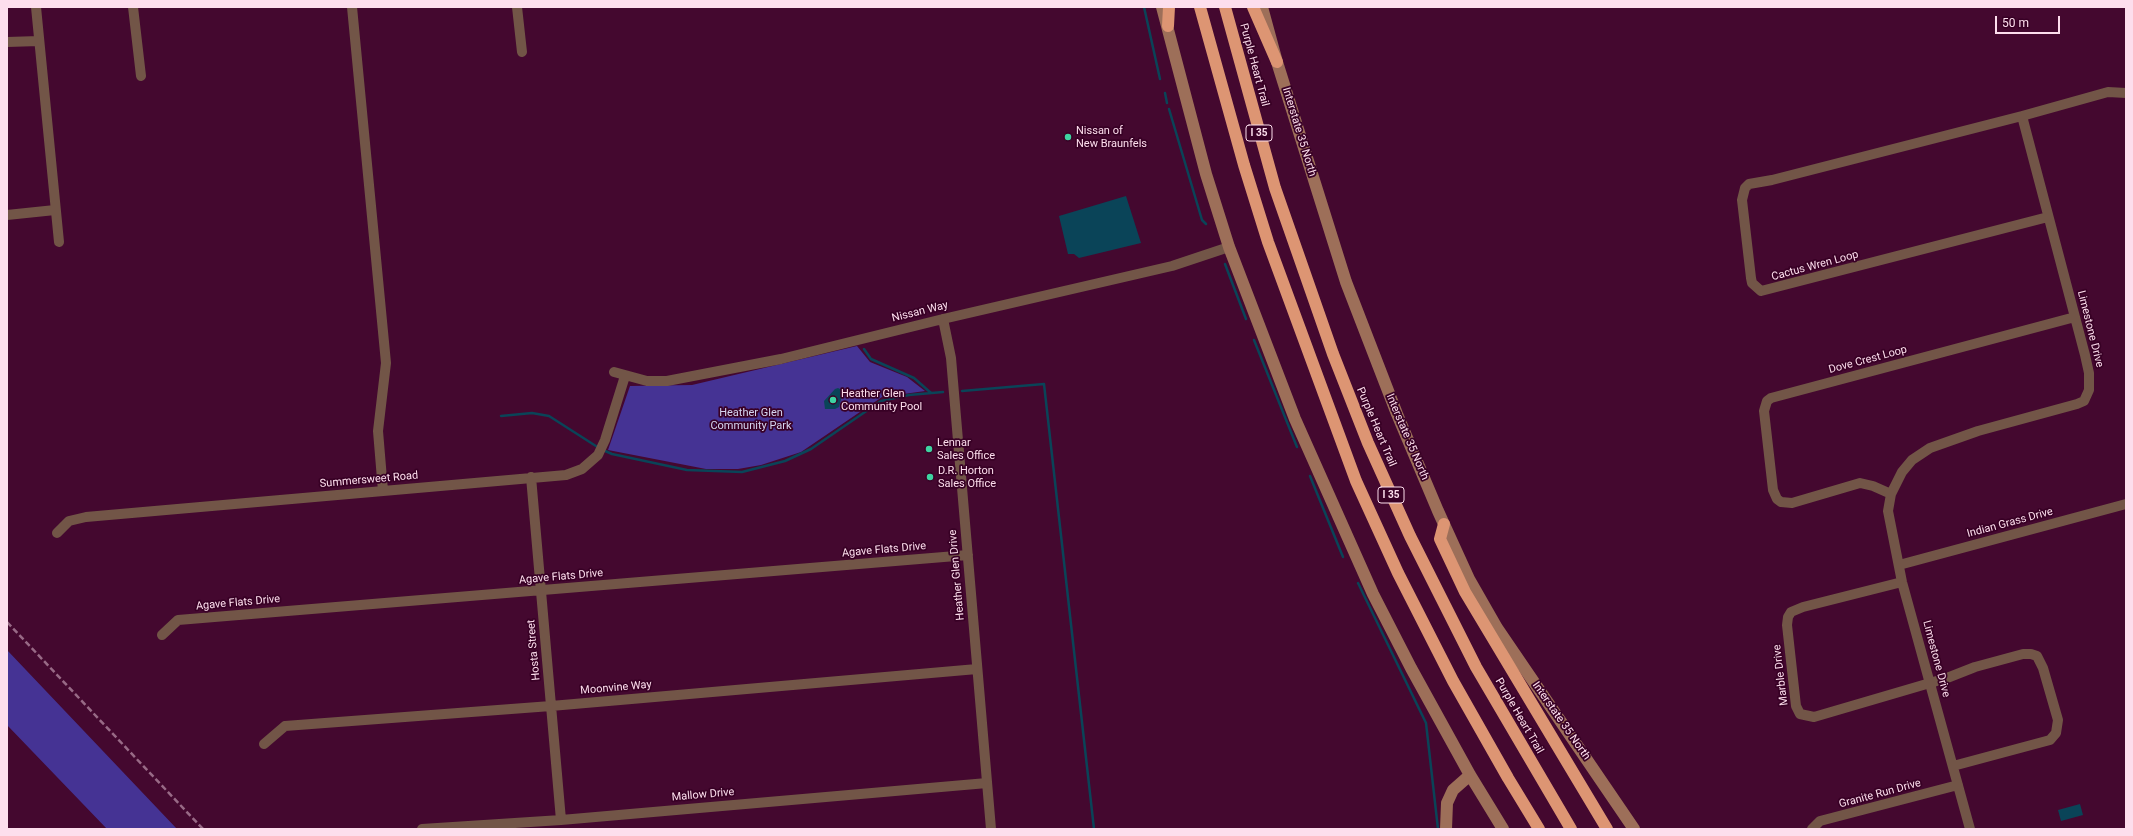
<!DOCTYPE html>
<html>
<head>
<meta charset="utf-8">
<style>
	body { margin:0 }
	#map { position:relative; width:2133px; height:836px; overflow:hidden; background:#44082f; font-family:Roboto,sans-serif }
	canvas { display:block }
	.frame { position:absolute; inset:0; border:8px solid #fddeed; pointer-events:none }
	.scale { position:absolute; left:1995px; top:16px; width:65px; height:18px; box-sizing:border-box; border:2px solid #fddeed; border-top:0; padding-left:5px; font-size:12px; line-height:14px; white-space:nowrap; color:#fddeed; -webkit-text-stroke:3px #380025; paint-order:stroke }
</style>
</head>
<body>
<div id="map">
<canvas width="2133" height="836"></canvas>
<div class="frame"></div>
<div class="scale">50 m</div>
</div>
<script>
const g = document.querySelector('canvas').getContext('2d');
g.lineJoin = 'round';
function fillPath(path, color) { g.fillStyle = color; g.fill(path, 'evenodd'); }
const poly = rows => new Path2D(rows.map(r => 'M' + r).join(''));
function strokePath(path, color, width, dash) { g.strokeStyle = color; g.lineWidth = width; g.lineCap = dash ? 'butt' : 'round'; g.setLineDash(dash || []); g.stroke(path); }
function write(font, color, halo, rows, align = 'center') {
  g.font = font + ' Roboto,sans-serif'; g.lineWidth = 3.5; g.setLineDash([]); g.textBaseline = 'middle'; g.strokeStyle = halo; g.fillStyle = color; for (const [text, x, y, turn = 0] of rows) {
    g.save(); g.translate(x, y); g.rotate((+turn || 0) * Math.PI / 180); g.textAlign = isNaN(turn) ? turn : align; if (halo) g.strokeText(text, 0, 0); g.fillText(text, 0, 0); g.restore();
  }
}
fillPath(poly([
	[857,346,870,362,907,377,925,391,882,397,801,452,761,465,738,469,706,469,608,450,630,386,692,385],
	[7,650,177,829,107,829,7,725]
]), '#453394');
fillPath(poly([
	[1126,196,1141,243,1079,258,1074,254,1068,254,1059,216],
	[838,388,846,392,841,399,839,407,835,409,825,409,824,401,835,389],
	[2080,804,2083,815,2061,821,2058,810]
]), '#0a4458');
strokePath(poly([
	[1144,7,1160,79],
	[1165,93,1167,103],
	[1169,109,1202,220,1206,224],
	[1225,264,1246,319],
	[1254,340,1297,447],
	[864,349,871,359,914,378,931,393],
	[962,391,1044,384,1094,829],
	[501,416,532,413,549,416,599,448],
	[603,450,612,454,687,470,742,472,785,461,811,449,881,401,909,395,943,392],
	[1310,476,1343,557],
	[1358,583,1426,723,1438,829]
]), '#0a4458', 2.5);
strokePath(poly([
	[36,7,59,242],
	[133,7,141,76],
	[352,7,386,363,378,431,383,491],
	[517,7,522,52],
	[7,42,39,41],
	[7,215,55,210],
	[2048,217,1761,291,1752,283,1751,278,1742,200,1745,188,1749,184,1772,180,2022,116,2108,92,2126,93],
	[943,319,951,358,991,829],
	[614,372,647,381,667,381,781,359,943,319,1172,266,1229,247],
	[531,477,561,820],
	[1891,494,1873,486,1860,483,1792,503,1781,502,1777,499,1773,490,1764,411,1767,401,1771,398,2075,317],
	[57,533,69,521,86,517,566,475,582,469,598,455,605,440,625,376],
	[1899,565,2126,504],
	[1902,582,1803,607,1791,612,1788,617,1787,625,1796,706,1800,714,1814,717,1947,678,1975,667,2023,654,2031,654,2037,656,2043,668,2058,720,2056,733,2050,740,1953,766],
	[162,635,178,620,968,555],
	[264,744,285,726,551,706,977,669],
	[422,829,561,820,987,783],
	[1812,829,1820,821,1958,785],
	[1970,829,1902,582,1888,511,1891,494,1902,472,1912,460,1930,448,1978,431,2077,404,2084,401,2089,390,2089,373,2085,355,2022,116]
]), '#725547', 10);
strokePath(poly([
	[1162,7,1206,174,1229,247,1295,419,1373,594,1411,668,1470,775,1503,829],
	[1262,7,1277,62,1346,282,1397,414,1438,511,1469,579,1497,628,1634,829],
	[1446,829,1447,803,1453,790,1470,775]
]), '#9d6f59', 12);
strokePath(poly([
	[1200,7,1244,165,1268,242,1356,481,1398,573,1453,681,1508,778,1539,829],
	[1225,7,1275,188,1333,354,1368,443,1410,536,1476,667,1571,829],
	[1253,7,1277,62],
	[1168,26,1169,7],
	[1444,524,1440,539,1465,592,1607,829]
]), '#dd9573', 12);
strokePath(poly([
	[7,622,203,829]
]), '#986a86', 2.5, [6, 3]);
for (const [x, y, r, color] of [
	[1068,137,4,"#3fd4a2"],
	[833,400,4,"#3fd4a2"],
	[929,449,4,"#3fd4a2"],
	[930,477,4,"#3fd4a2"]
]) { const dot = new Path2D(); dot.arc(x, y, r, 0, 2 * Math.PI); g.fillStyle = color; g.fill(dot); strokePath(dot, '#380025', 1.5); }
for (const [x, y, w] of [
	[1259,133,26],
	[1391,495,26]
]) { const box = new Path2D(); box.roundRect(x - w / 2, y - 8, w, 16, 3); g.fillStyle = '#380025'; g.fill(box); strokePath(box, '#fddeed', 1); }
write('bold 10px', '#fddeed', null, [
	["I 35",1259,133],
	["I 35",1391,495]
]);
write('11px', '#fddeed', '#380025', [
	["Purple Heart Trail",1254,65,75],
	["Interstate 35 North",1299,132,73],
	["Cactus Wren Loop",1815,266,-15],
	["Nissan Way",920,312,-14],
	["Limestone Drive",2090,329,76],
	["Dove Crest Loop",1868,360,-15],
	["Purple Heart Trail",1376,427,67],
	["Interstate 35 North",1407,437,67],
	["Summersweet Road",369,480,-5],
	["Indian Grass Drive",2010,523,-15],
	["Agave Flats Drive",884,550,-5],
	["Heather Glen Drive",957,575,-95],
	["Agave Flats Drive",561,577,-5],
	["Agave Flats Drive",238,603,-5],
	["Hosta Street",534,650,-95],
	["Limestone Drive",1936,659,75],
	["Marble Drive",1781,675,-97],
	["Moonvine Way",616,688,-5],
	["Purple Heart Trail",1519,716,60],
	["Interstate 35 North",1561,721,55],
	["Granite Run Drive",1880,794,-15],
	["Mallow Drive",703,795,-5]
]);
write('11px', '#fddeed', '#380025', [
	["Nissan of",1076,131],
	["New Braunfels",1076,144],
	["Heather Glen",841,394],
	["Community Pool",841,407],
	["Lennar",937,443],
	["Sales Office",937,456],
	["D.R. Horton",938,471],
	["Sales Office",938,484]
], 'left');
write('11px', '#d5d5f1', '#380025', [
	["Heather Glen",751,413],
	["Community Park",751,426]
]);
</script>
</body>
</html>
